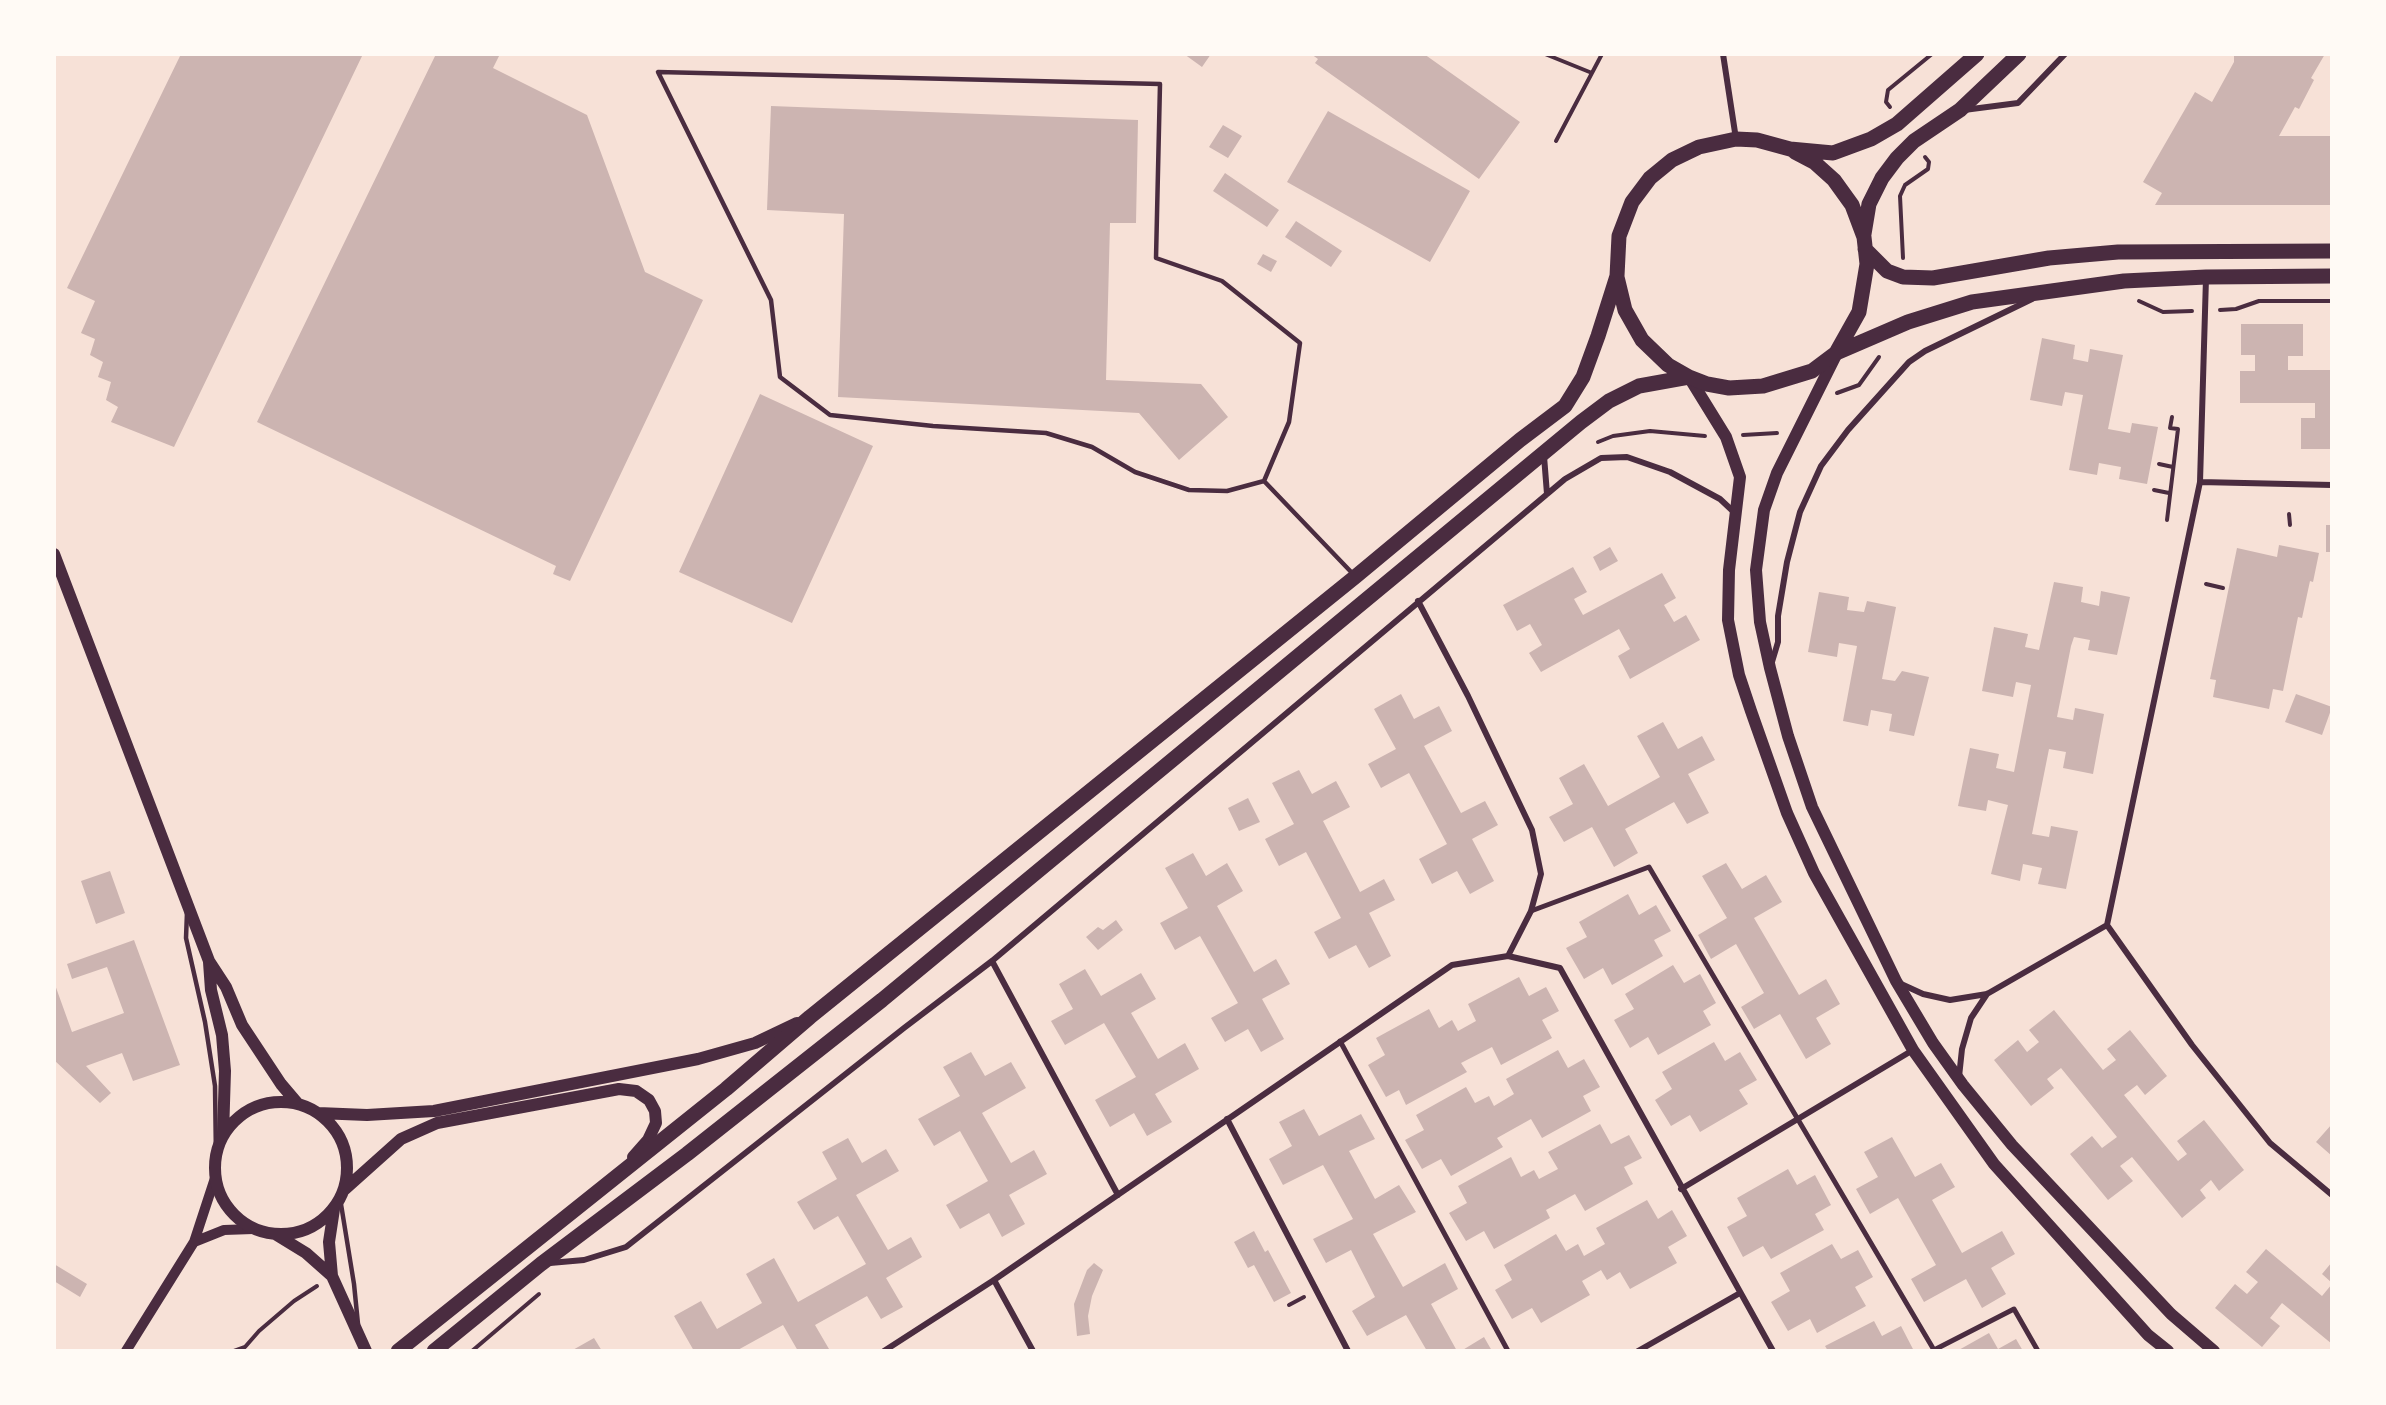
<!DOCTYPE html>
<html>
<head>
<meta charset="utf-8">
<style>
	body { margin:0 }
	#map { position:relative; width:2386px; height:1405px; overflow:hidden; background:#f7e1d7; font-family:"Space Grotesk",sans-serif }
	canvas { display:block }
	.frame { position:absolute; inset:0; border:56px solid #fffaf5; pointer-events:none }
</style>
</head>
<body>
<div id="map">
<canvas width="2386" height="1405"></canvas>
<div class="frame"></div>
</div>
<script>
const g = document.querySelector('canvas').getContext('2d');
g.lineJoin = 'round';
function fillPath(path, color) { g.fillStyle = color; g.fill(path, 'evenodd'); }
const poly = rows => new Path2D(rows.map(r => 'M' + r).join(''));
function strokePath(path, color, width, dash) { g.strokeStyle = color; g.lineWidth = width; g.lineCap = dash ? 'butt' : 'round'; g.setLineDash(dash || []); g.stroke(path); }
fillPath(poly([
	[181,54,363,54,174,447,111,422,118,407,106,400,111,382,98,377,103,362,90,355,95,339,81,333,95,301,67,288],
	[436,54,500,54,493,68,587,115,645,272,703,300,570,581,553,574,556,566,257,422],
	[1184,54,1211,54,1202,67],
	[1311,54,1424,54,1520,122,1479,179,1315,63,1318,59],
	[2234,54,2325,54,2311,78,2314,80,2299,109,2295,107,2279,136,2332,136,2332,205,2155,205,2162,193,2143,182,2195,92,2212,102,2234,62],
	[771,106,1138,120,1136,223,1110,223,1106,380,1201,384,1228,417,1179,460,1139,413,838,397,844,214,767,210],
	[1328,111,1470,191,1430,262,1287,182],
	[1223,125,1242,136,1228,158,1209,147],
	[1225,173,1279,210,1267,227,1213,191],
	[1296,221,1342,251,1331,267,1285,237],
	[1263,254,1277,261,1271,272,1257,264],
	[2241,324,2303,324,2303,356,2288,356,2288,370,2332,370,2332,449,2301,449,2301,418,2315,418,2315,403,2240,403,2240,371,2255,371,2255,355,2241,355],
	[2042,338,2075,345,2073,359,2088,362,2090,349,2123,355,2108,429,2130,433,2132,423,2158,427,2147,484,2119,479,2121,467,2099,463,2097,475,2069,470,2083,395,2065,392,2062,406,2030,400],
	[760,394,873,446,792,623,679,572],
	[2326,525,2332,525,2332,552,2326,552],
	[2279,545,2319,553,2313,582,2310,581,2302,618,2298,617,2283,691,2273,689,2269,709,2213,697,2216,680,2210,679,2237,548,2277,557],
	[1610,547,1618,561,1600,571,1593,557],
	[1573,567,1587,592,1574,599,1583,615,1662,573,1676,598,1664,605,1674,622,1686,615,1700,640,1630,679,1618,656,1630,649,1619,629,1541,672,1529,653,1542,645,1530,624,1517,631,1503,605],
	[2054,582,2083,587,2081,602,2099,606,2101,591,2130,597,2117,655,2088,650,2090,640,2074,637,2071,646,2057,717,2073,720,2075,708,2104,714,2093,774,2063,768,2066,752,2049,749,2032,834,2049,837,2051,826,2078,831,2066,889,2038,884,2042,868,2023,864,2020,881,1991,874,2008,805,1988,800,1986,811,1958,806,1970,748,1999,754,1996,768,2014,772,2031,685,2016,682,2013,697,1982,691,1994,627,2028,634,2025,647,2039,650],
	[1819,592,1849,597,1847,610,1864,612,1867,601,1896,607,1882,679,1895,681,1902,671,1929,677,1914,736,1889,731,1892,714,1871,710,1868,726,1843,721,1857,646,1839,643,1837,657,1808,652],
	[1401,694,1414,719,1439,706,1452,731,1424,746,1461,813,1485,801,1498,825,1472,839,1494,881,1470,894,1457,871,1432,884,1419,859,1447,844,1409,773,1381,788,1368,764,1396,749,1374,709],
	[2296,694,2332,707,2322,735,2285,722],
	[1663,722,1678,749,1702,736,1715,760,1688,774,1709,813,1687,824,1674,802,1625,829,1638,853,1614,867,1592,827,1564,842,1549,817,1573,804,1559,778,1584,764,1608,806,1660,777,1637,736],
	[1299,770,1312,794,1336,781,1350,807,1323,821,1360,892,1384,879,1395,900,1369,913,1391,956,1369,968,1356,945,1329,959,1314,932,1341,918,1306,852,1279,866,1265,839,1294,824,1272,783],
	[1248,798,1260,822,1239,831,1228,808],
	[1193,853,1206,876,1227,863,1243,891,1217,906,1254,972,1276,959,1290,984,1262,999,1284,1039,1261,1052,1248,1029,1225,1042,1211,1018,1238,1003,1200,936,1175,950,1160,923,1188,908,1165,868],
	[1726,863,1742,889,1766,875,1782,902,1754,918,1799,995,1826,979,1840,1004,1816,1018,1831,1044,1806,1059,1780,1014,1754,1029,1741,1007,1764,993,1736,944,1711,959,1698,935,1727,918,1702,876],
	[110,871,125,913,96,924,81,881],
	[1628,894,1639,915,1656,905,1671,931,1654,940,1663,956,1612,985,1603,968,1584,979,1566,948,1587,937,1579,922],
	[1116,920,1123,930,1098,950,1086,937,1098,927,1103,930],
	[134,940,180,1065,133,1081,122,1053,86,1066,111,1093,100,1103,54,1060,54,982,72,1032,124,1013,107,967,72,979,67,964],
	[1673,965,1684,983,1700,974,1716,1003,1703,1011,1711,1025,1658,1055,1648,1037,1630,1048,1614,1020,1634,1009,1625,994],
	[1085,969,1101,996,1141,973,1156,999,1131,1013,1158,1059,1185,1043,1199,1069,1155,1094,1172,1122,1147,1136,1134,1113,1110,1127,1095,1100,1136,1077,1104,1023,1065,1045,1051,1021,1073,1009,1059,984],
	[1519,977,1529,996,1546,987,1559,1011,1542,1020,1552,1038,1501,1065,1492,1047,1461,1063,1467,1072,1406,1105,1399,1090,1386,1097,1368,1065,1385,1055,1376,1038,1429,1009,1439,1028,1452,1020,1458,1031,1476,1021,1468,1004],
	[2054,1010,2103,1070,2116,1060,2107,1049,2130,1030,2167,1076,2145,1095,2137,1085,2124,1095,2178,1161,2187,1154,2177,1141,2204,1120,2244,1170,2219,1191,2211,1180,2200,1190,2206,1198,2182,1218,2132,1157,2120,1166,2133,1181,2108,1200,2070,1154,2092,1136,2102,1148,2117,1137,2061,1068,2047,1079,2054,1088,2031,1106,1994,1060,2018,1040,2027,1052,2039,1042,2029,1030],
	[1714,1042,1725,1061,1740,1052,1757,1080,1739,1090,1748,1104,1700,1132,1690,1115,1671,1126,1655,1100,1672,1089,1662,1072],
	[1558,1050,1568,1068,1584,1059,1600,1087,1583,1096,1591,1111,1542,1138,1531,1119,1497,1138,1503,1147,1451,1176,1441,1159,1422,1169,1405,1140,1424,1130,1416,1115,1466,1087,1475,1103,1489,1096,1494,1106,1514,1094,1506,1079],
	[971,1052,985,1076,1011,1062,1026,1088,982,1113,1011,1163,1034,1150,1047,1174,1009,1195,1025,1224,1002,1237,989,1213,960,1229,946,1205,988,1181,960,1131,934,1146,918,1119,960,1096,943,1067],
	[1304,1109,1319,1136,1361,1114,1375,1139,1349,1151,1375,1199,1399,1185,1416,1212,1373,1234,1403,1287,1445,1263,1458,1289,1431,1304,1457,1351,1427,1351,1406,1315,1367,1336,1352,1311,1375,1297,1351,1250,1326,1263,1313,1239,1353,1219,1323,1165,1283,1185,1269,1159,1292,1146,1279,1122],
	[1600,1124,1611,1144,1629,1135,1642,1158,1624,1167,1633,1184,1585,1211,1575,1194,1546,1210,1550,1218,1494,1249,1484,1231,1466,1241,1449,1213,1467,1203,1458,1186,1511,1157,1521,1177,1534,1170,1539,1179,1558,1169,1548,1152],
	[2332,1124,2332,1156,2316,1142],
	[1892,1137,1915,1177,1941,1163,1955,1187,1932,1200,1962,1253,2002,1231,2015,1254,1991,1268,2006,1294,1982,1308,1966,1279,1924,1302,1911,1279,1936,1265,1898,1198,1870,1214,1856,1189,1878,1177,1864,1152],
	[848,1138,862,1163,886,1149,899,1171,856,1195,888,1250,911,1237,922,1257,886,1278,903,1307,881,1319,867,1296,815,1325,829,1349,826,1351,798,1351,783,1325,736,1351,694,1351,674,1316,701,1301,717,1329,762,1303,746,1274,774,1258,798,1302,866,1264,838,1216,814,1230,797,1202,837,1179,822,1152],
	[1788,1169,1797,1185,1815,1175,1831,1205,1815,1214,1824,1230,1771,1259,1763,1246,1743,1257,1727,1227,1747,1216,1737,1198],
	[1647,1200,1658,1219,1672,1210,1687,1236,1668,1247,1677,1263,1630,1289,1620,1272,1607,1280,1601,1270,1582,1281,1590,1295,1541,1323,1532,1308,1512,1319,1495,1290,1512,1280,1504,1265,1556,1234,1566,1251,1578,1244,1584,1256,1605,1244,1596,1228],
	[1254,1231,1265,1252,1268,1250,1291,1293,1274,1302,1254,1265,1248,1268,1234,1242],
	[1832,1244,1841,1259,1858,1250,1873,1277,1855,1287,1866,1306,1817,1333,1810,1319,1788,1331,1771,1302,1790,1291,1780,1273],
	[2266,1249,2322,1296,2332,1284,2332,1344,2282,1303,2270,1318,2280,1326,2262,1347,2215,1308,2235,1284,2247,1294,2258,1282,2246,1272],
	[2332,1262,2332,1283,2322,1274],
	[1094,1263,1103,1270,1092,1296,1088,1316,1090,1334,1077,1336,1074,1304,1087,1270],
	[54,1264,87,1284,80,1297,54,1281],
	[1874,1321,1882,1336,1901,1326,1914,1351,1828,1351,1825,1346],
	[1989,1333,1998,1349,2016,1339,2023,1351,1957,1351],
	[1484,1337,1492,1351,1461,1351],
	[594,1338,602,1351,571,1351]
]), '#ccb4b1');
strokePath(poly([
	[1545,54,1592,73],
	[1890,107,1886,102,1888,90,1932,54],
	[1556,141,1602,54],
	[1903,258,1900,196,1905,185,1928,169,1929,162,1925,157],
	[2139,301,2163,312,2192,311],
	[2220,310,2236,309,2259,301,2332,301],
	[1837,393,1859,385,1879,357],
	[1743,435,1777,433],
	[1598,442,1613,436,1650,431,1705,436],
	[2159,464,2173,467],
	[2154,490,2169,493],
	[2289,514,2290,525],
	[2167,520,2178,429,2170,428,2172,417],
	[2206,584,2223,588],
	[1289,1305,1304,1297],
	[234,1351,245,1347,259,1331,294,1301,317,1286],
	[472,1351,539,1294]
]), '#4a2c40', 4);
strokePath(poly([
	[1264,481,1227,491,1189,490,1135,472,1092,447,1046,433,933,426,830,415,780,377,771,300,658,72,1160,84,1156,258,1222,281,1300,343,1289,422,1264,481,1354,575],
	[187,912,186,938,205,1022,215,1086,216,1158],
	[340,1198,354,1284,358,1324]
]), '#4a2c40', 4.5);
strokePath(poly([
	[1531,911,1649,867,1934,1350,2014,1309,2038,1351],
	[1340,1041,1508,1351]
]), '#4a2c40', 5);
strokePath(poly([
	[1723,54,1736,139],
	[1964,110,2018,103,2065,54],
	[1544,456,1547,494],
	[2200,482,2332,485],
	[1418,601,1468,696,1532,830,1541,874,1531,911,1508,956],
	[1772,662,1778,642,1778,616,1787,562,1800,512,1821,466,1848,430,1909,362,1925,351,2032,299],
	[2107,925,2200,482,2206,278],
	[2107,925,2192,1045,2270,1143,2332,1195],
	[992,961,1118,1195],
	[1899,983,1923,994,1950,1000,1987,994,2107,925],
	[1959,1077,1962,1049,1971,1018,1987,994],
	[1227,1119,1348,1351],
	[1681,1189,1913,1050],
	[550,1263,584,1260,626,1247,904,1028,992,961,1565,479,1601,458,1627,457,1670,472,1720,499,1736,514],
	[994,1280,1033,1351],
	[884,1351,994,1280,1452,965,1508,956,1560,968,1773,1351],
	[1638,1351,1740,1293]
]), '#4a2c40', 6);
strokePath(poly([
	[194,1242,224,1230,253,1229],
	[126,1351,194,1242,215,1178]
]), '#4a2c40', 10);
strokePath(poly([
	[1836,355,1777,473,1764,510,1756,570,1760,622,1770,668,1788,736,1812,807,1896,981,1933,1043,1963,1085,2012,1145,2171,1314,2214,1351],
	[1689,377,1726,437,1740,477,1729,570,1728,620,1739,675,1751,711,1787,813,1814,873,1913,1050,1994,1164,2148,1335,2168,1351],
	[54,554,209,961,226,987,242,1025,281,1084,298,1104],
	[209,962,211,990,222,1035,225,1071,223,1135],
	'215 1168a66 66 0 1 1 132 0a66 66 0 1 1-132 0Z',
	[318,1113,367,1115,434,1111,698,1059,755,1043,797,1023],
	[344,1190,401,1139,437,1123,619,1089,636,1091,649,1100,655,1111,656,1123,648,1140,633,1157],
	[334,1209,329,1242,332,1276,366,1351],
	[275,1234,306,1253,332,1276]
]), '#4a2c40', 12);
strokePath(poly([
	[1864,234,1869,204,1882,178,1897,158,1914,141,1960,110,2019,54],
	[1865,249,1887,271,1903,277,1933,278,2049,258,2118,252,2332,251],
	[1617,277,1625,310,1642,340,1668,365,1689,377,1707,384,1729,388,1763,386,1812,371,1836,353,1859,312,1867,264,1864,237,1852,205,1834,180,1814,162,1795,152],
	[1836,353,1908,322,1972,302,2124,281,2206,277,2332,276],
	[398,1351,726,1089,810,1017,1355,577,1520,440,1565,406,1583,377,1598,336,1617,276,1619,236,1632,202,1650,178,1672,160,1699,147,1736,139,1757,140,1790,149,1833,153,1871,139,1897,124,1977,54],
	[434,1351,541,1264,687,1154,882,1000,1581,422,1609,401,1639,386,1689,377]
]), '#4a2c40', 15);
</script>
</body>
</html>
